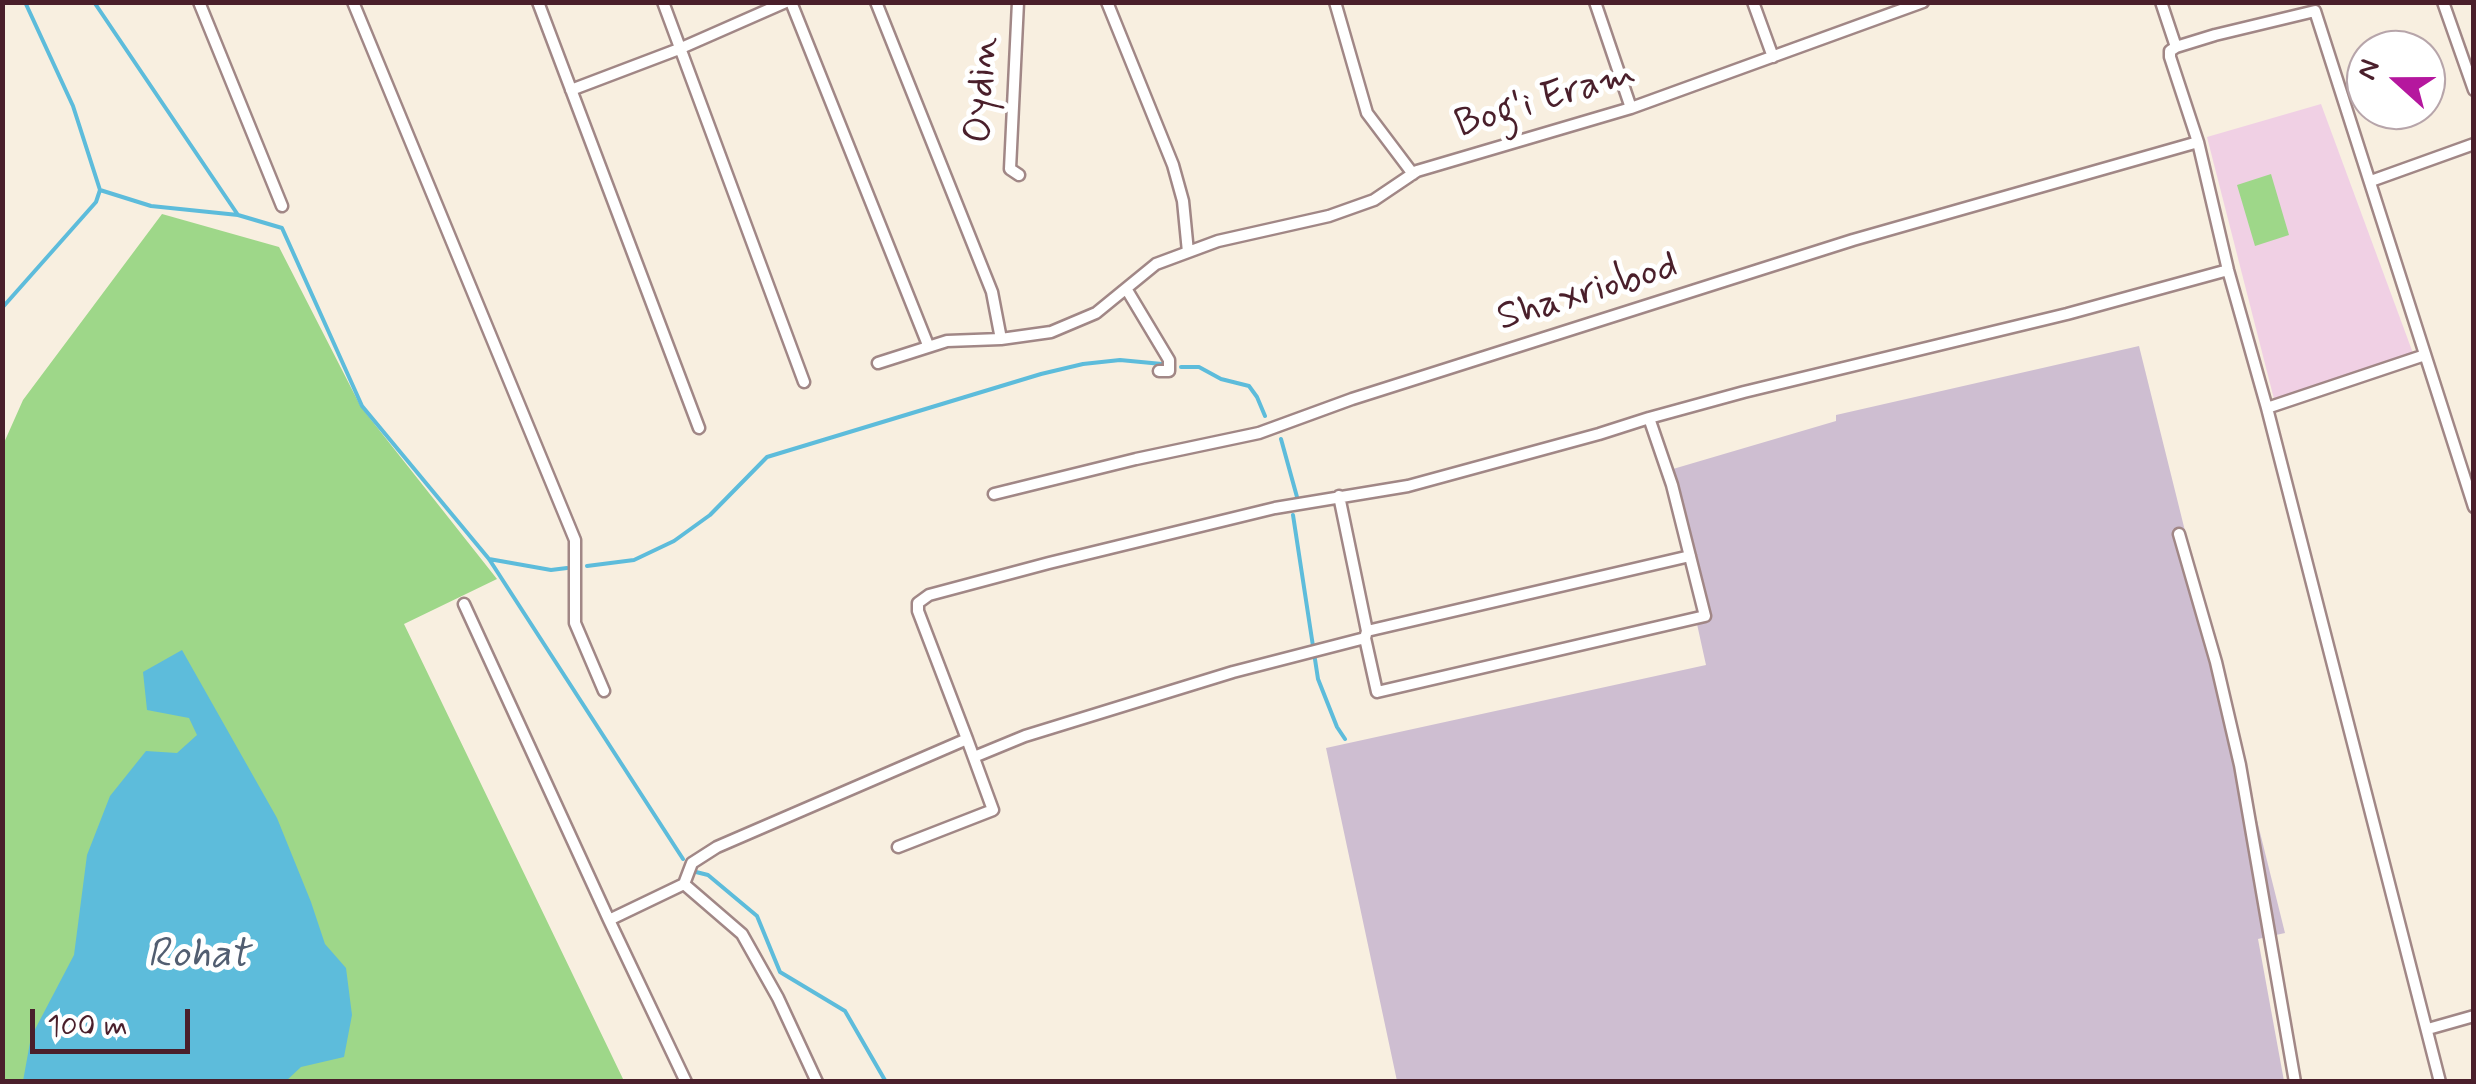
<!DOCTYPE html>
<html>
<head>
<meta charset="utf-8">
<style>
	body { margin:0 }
	#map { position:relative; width:2476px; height:1084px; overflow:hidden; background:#f8efe0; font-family:Mynerve,sans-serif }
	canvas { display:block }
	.frame { position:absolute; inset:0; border:5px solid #4a1f2b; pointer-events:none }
	.north { position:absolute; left:2346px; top:30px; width:100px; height:100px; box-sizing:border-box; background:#fff; border:2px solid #b7a5aa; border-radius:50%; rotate:291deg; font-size:28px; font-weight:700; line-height:40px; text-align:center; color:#4a1f2b }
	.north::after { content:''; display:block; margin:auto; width:35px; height:45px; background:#b5179e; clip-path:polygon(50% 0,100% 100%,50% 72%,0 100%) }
	.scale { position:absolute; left:30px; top:1009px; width:160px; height:45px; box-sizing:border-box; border:5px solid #4a1f2b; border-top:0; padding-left:12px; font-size:30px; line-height:35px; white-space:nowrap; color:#4a1f2b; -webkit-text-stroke:8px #fff; paint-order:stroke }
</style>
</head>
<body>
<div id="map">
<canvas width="2476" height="1084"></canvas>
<div class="frame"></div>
<div class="north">N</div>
<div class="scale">100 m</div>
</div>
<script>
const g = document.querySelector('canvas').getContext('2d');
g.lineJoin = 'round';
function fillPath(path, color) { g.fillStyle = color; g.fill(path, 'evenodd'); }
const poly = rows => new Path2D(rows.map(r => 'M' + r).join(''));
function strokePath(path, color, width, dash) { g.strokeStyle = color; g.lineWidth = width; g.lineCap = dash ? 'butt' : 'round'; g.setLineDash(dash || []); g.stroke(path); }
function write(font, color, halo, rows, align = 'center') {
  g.font = font + ' Mynerve,sans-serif'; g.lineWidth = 10; g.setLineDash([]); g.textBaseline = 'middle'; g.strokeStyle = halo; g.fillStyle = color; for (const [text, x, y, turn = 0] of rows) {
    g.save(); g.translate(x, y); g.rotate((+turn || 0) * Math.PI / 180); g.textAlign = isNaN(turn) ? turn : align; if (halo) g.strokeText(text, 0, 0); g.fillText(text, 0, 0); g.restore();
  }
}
fillPath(poly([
	[2321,104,2414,356,2274,399,2207,137]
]), '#f0d0e4');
fillPath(poly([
	[2139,346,2285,933,2258,939,2284,1081,1397,1081,1326,748,1706,665,1697,624,1711,619,1673,469,1836,421,1836,415]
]), '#cebed1');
fillPath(poly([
	[2271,174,2289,235,2255,246,2237,185],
	[162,214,279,247,361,407,497,579,404,624,624,1081,3,1082,3,445,23,400]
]), '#9ed789');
fillPath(poly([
	[182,650,277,818,311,902,325,944,346,968,352,1015,344,1057,301,1067,286,1081,23,1081,31,1037,74,955,87,855,110,796,146,751,177,753,197,735,189,718,147,710,143,672]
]), '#5dbcdb');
strokePath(poly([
	[94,2,238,215],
	[100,190,151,206,238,215,282,228,362,406,489,559,683,859],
	[2,308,96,202,100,190,73,106,25,2],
	[1181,367,1199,367,1221,379,1249,386,1257,397,1265,416],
	[1281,439,1297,497],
	[1293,515,1318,679,1337,727,1345,739],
	[489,559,551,570,567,568],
	[587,566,634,560,674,541,710,515,767,457,1041,374,1083,364,1120,360,1162,364],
	[696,872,708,875,757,916,780,972,845,1011,886,1082]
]), '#5dbcdb', 4);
const street = poly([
	[199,2,282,206],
	[353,2,575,540,575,623,604,691],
	[538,2,699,428],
	[663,2,804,382],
	[791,2,928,345],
	[876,2,992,292,1001,339],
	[1018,2,1010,169,1019,175],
	[1107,2,1173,165,1183,201,1188,252],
	[1335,2,1367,113,1413,174],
	[1595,2,1631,108],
	[1753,2,1773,57],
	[2161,2,2176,47,2170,51,2170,57,2198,142,2228,270,2267,408,2440,1082],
	[2443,2,2474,90],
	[2176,47,2215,35,2315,11,2474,507],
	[571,90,679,49,786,2],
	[2371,181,2474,144],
	[1127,290,1169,360,1169,371,1159,371],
	[878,363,947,341,1001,339,1051,332,1096,313,1156,264,1218,241,1329,216,1374,200,1417,171,1631,108,1923,2],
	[2267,408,2425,355],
	[994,494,1136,459,1259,433,1352,399,1853,240,2198,142],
	[1339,496,1367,631,1365,638,1377,692,1705,616,1672,485,1649,418],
	[2179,534,2216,662,2240,765,2295,1082],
	[464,604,609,920,686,1082],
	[1367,631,1690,556],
	[974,757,1025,736,1233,672,1365,638],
	[898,847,993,810,967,739],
	[684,884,692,863,717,847,967,739,918,611,918,603,929,595,1049,563,1275,508,1408,486,1599,434,1649,418,1744,392,2067,314,2228,270],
	[609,920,684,884,742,934,778,998,817,1082],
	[2428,1029,2474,1016]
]);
strokePath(street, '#a18786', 15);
strokePath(street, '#fff', 10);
write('40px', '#4a1f2b', '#fff', [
	["Oydin",984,90,-87],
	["Bog'i Eram",1546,101,-17],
	["Shaxriobod",1588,294,-17]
]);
write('italic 42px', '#525e71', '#fff', [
	["Rohat",198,957]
]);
</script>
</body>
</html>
